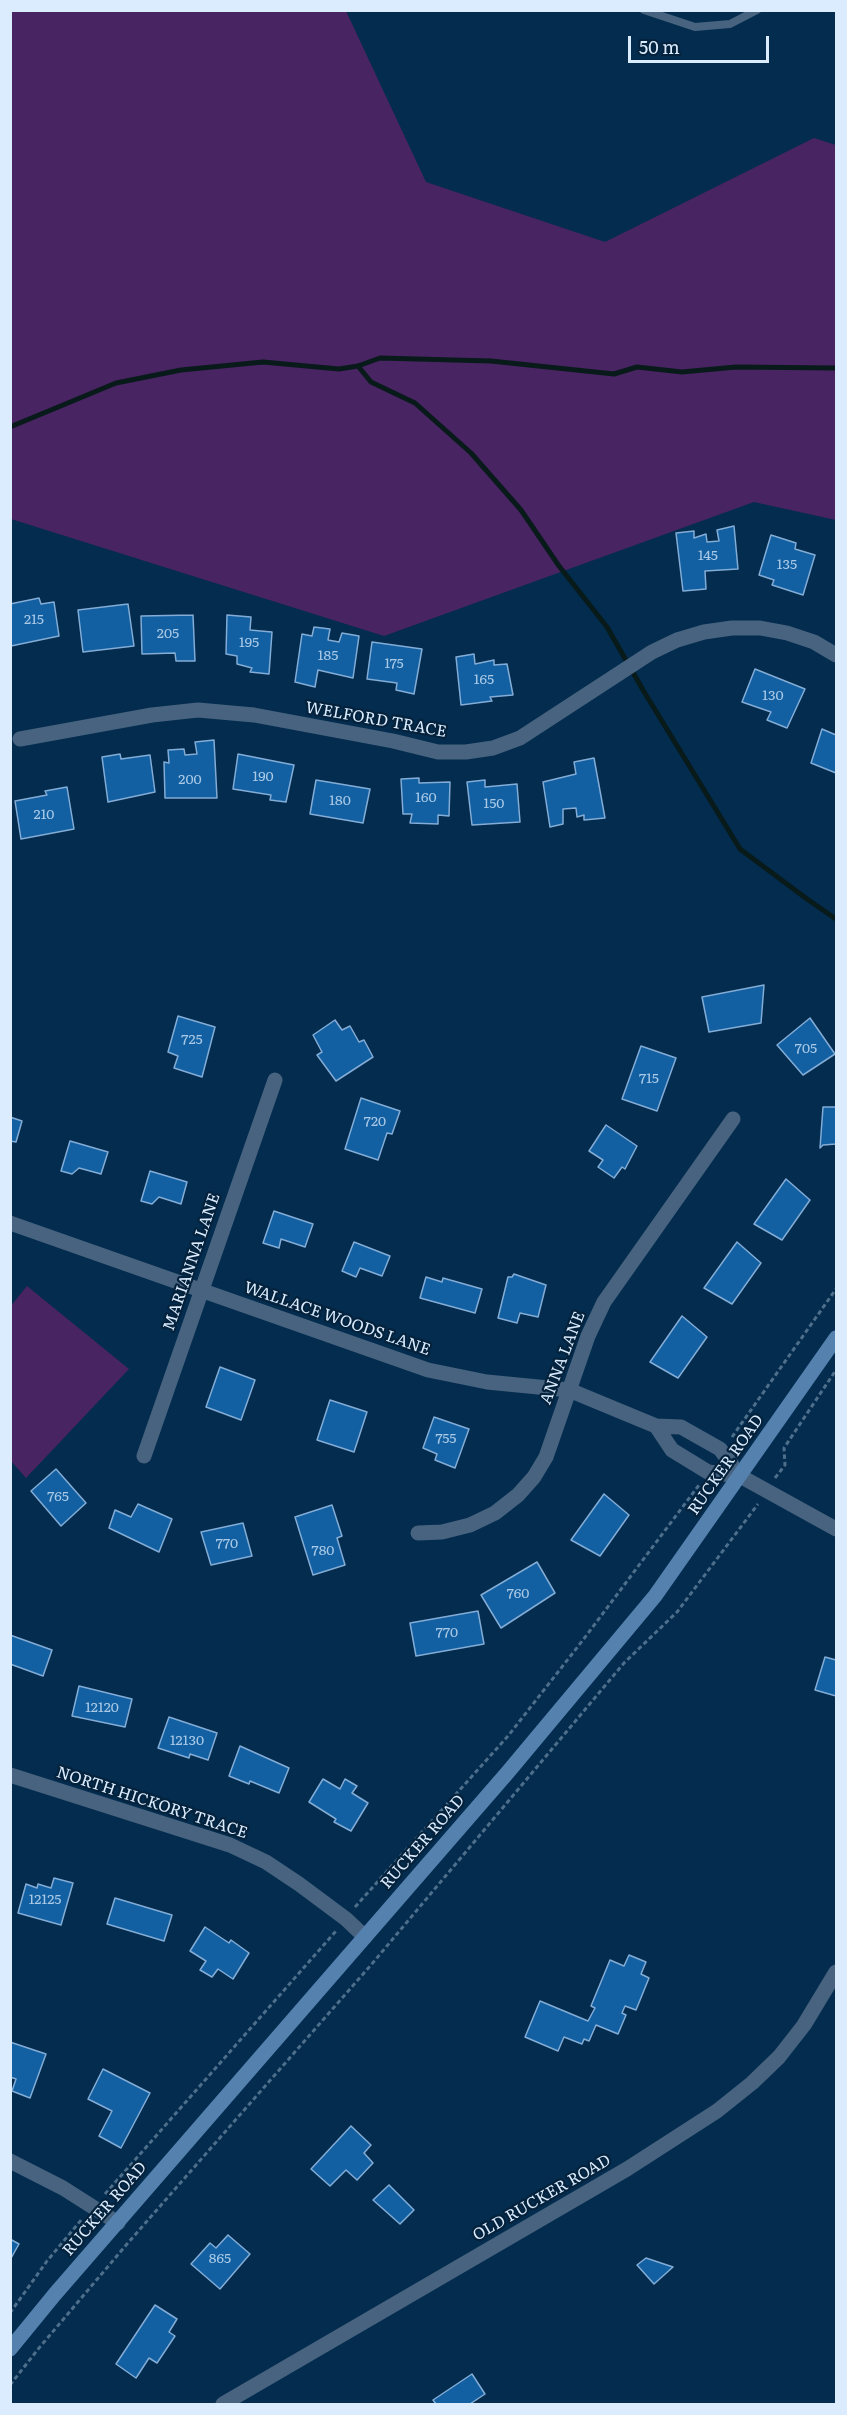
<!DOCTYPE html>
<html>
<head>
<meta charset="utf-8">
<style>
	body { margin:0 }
	#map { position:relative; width:847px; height:2415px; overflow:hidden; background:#032c4e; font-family:Literata,serif }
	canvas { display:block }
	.frame { position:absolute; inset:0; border:12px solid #dbecfe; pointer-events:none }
	.scale { position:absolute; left:628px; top:36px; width:141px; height:27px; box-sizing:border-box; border:3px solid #dbecfe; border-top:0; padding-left:8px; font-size:18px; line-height:21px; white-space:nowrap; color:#dbecfe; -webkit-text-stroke:4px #05223c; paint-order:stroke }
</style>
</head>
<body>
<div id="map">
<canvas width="847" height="2415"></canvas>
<div class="frame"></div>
<div class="scale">50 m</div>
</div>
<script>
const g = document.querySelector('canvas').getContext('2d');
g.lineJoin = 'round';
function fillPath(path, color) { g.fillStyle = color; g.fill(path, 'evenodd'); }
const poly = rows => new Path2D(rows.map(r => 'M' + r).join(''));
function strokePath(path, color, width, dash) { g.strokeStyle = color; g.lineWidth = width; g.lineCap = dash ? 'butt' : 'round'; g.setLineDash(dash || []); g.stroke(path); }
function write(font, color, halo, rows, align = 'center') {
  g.font = font + ' Literata,serif'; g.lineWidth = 4.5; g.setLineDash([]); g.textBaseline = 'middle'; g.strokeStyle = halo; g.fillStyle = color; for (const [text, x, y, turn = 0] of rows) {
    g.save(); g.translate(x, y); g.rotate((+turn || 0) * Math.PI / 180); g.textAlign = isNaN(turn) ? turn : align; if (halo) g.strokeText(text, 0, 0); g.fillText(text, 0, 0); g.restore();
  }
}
fillPath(poly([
	[11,10,346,11,426,182,605,242,814,138,836,145,836,520,754,502,384,636,11,519],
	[27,1286,129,1369,26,1478,11,1461,10,1307]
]), '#492462');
strokePath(poly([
	[358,366,371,382,415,403,471,453,521,510,559,566,607,627,643,690,740,849,807,899,836,919],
	[10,427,116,383,181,370,263,362,339,369,358,366,380,358,491,361,614,374,637,367,682,372,736,367,836,368]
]), '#081b1a', 5);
const building = poly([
	[734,526,738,569,705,571,706,589,683,591,676,533,694,531,694,538,706,534,707,542,719,541,717,530,734,526],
	[771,535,796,543,795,549,815,555,803,595,772,585,774,580,759,575,771,535],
	[39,598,41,604,54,602,59,636,11,646,10,604,39,598],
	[128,604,134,646,83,652,78,610,128,604],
	[193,615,195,661,176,661,175,653,142,654,141,616,193,615],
	[227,615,251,617,250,630,272,632,269,674,250,672,252,668,237,664,237,656,226,654,227,615],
	[314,627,330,629,328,640,339,642,342,633,359,636,353,678,318,670,315,687,295,682,302,634,312,636,314,627],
	[372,642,422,649,414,694,396,690,397,683,367,679,372,642],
	[474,654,475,664,494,660,494,665,507,664,513,695,490,697,492,701,461,705,456,657,474,654],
	[755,669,805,689,787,728,767,720,771,712,742,702,755,669],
	[822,729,836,735,836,773,811,763,822,729],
	[214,740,217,798,165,798,164,762,169,763,168,750,184,749,185,755,197,754,195,742,214,740],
	[120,754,121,759,150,755,155,792,108,802,102,757,120,754],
	[238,754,294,765,286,802,270,800,271,795,233,789,238,754],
	[594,758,605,818,584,820,584,815,577,817,576,808,563,809,563,824,550,827,543,782,576,774,574,762,594,758],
	[419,778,419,783,450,782,449,816,438,815,438,824,410,823,412,814,403,814,401,779,419,778],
	[316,780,370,789,363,823,310,814,316,780],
	[485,780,485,787,517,784,520,822,472,825,467,782,485,780],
	[67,787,74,829,21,839,15,801,47,795,45,791,67,787],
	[764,985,761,1023,709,1032,702,997,764,985],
	[178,1016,215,1027,202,1077,174,1068,178,1056,168,1052,178,1016],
	[810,1018,835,1054,803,1075,777,1045,810,1018],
	[335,1020,342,1030,350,1026,359,1042,364,1040,373,1057,336,1081,317,1055,322,1052,313,1035,335,1020],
	[641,1046,676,1058,657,1111,622,1099,641,1046],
	[361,1098,400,1111,392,1134,387,1133,378,1160,345,1149,361,1098],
	[823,1107,836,1107,836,1144,823,1145,820,1148,823,1107],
	[10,1117,22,1121,16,1142,10,1141,10,1117],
	[606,1125,637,1146,625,1169,622,1167,614,1178,598,1167,603,1160,589,1151,606,1125],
	[70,1141,108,1152,101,1174,79,1168,72,1174,61,1171,70,1141],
	[150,1171,187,1182,181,1204,159,1197,152,1204,141,1201,150,1171],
	[786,1179,810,1200,782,1240,754,1224,786,1179],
	[274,1211,313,1224,305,1247,281,1239,279,1248,263,1243,274,1211],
	[354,1242,390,1256,382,1276,360,1268,356,1277,342,1271,354,1242],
	[737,1242,761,1263,732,1304,704,1288,737,1242],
	[514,1274,546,1285,538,1317,520,1313,517,1323,498,1318,508,1277,512,1277,514,1274],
	[426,1277,442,1282,443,1278,482,1289,475,1313,420,1298,426,1277],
	[682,1316,707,1337,678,1378,650,1362,682,1316],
	[220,1367,255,1380,241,1420,206,1407,220,1367],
	[330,1400,367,1412,354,1452,317,1440,330,1400],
	[434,1417,469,1429,455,1468,435,1460,437,1454,423,1448,434,1417],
	[56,1469,86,1503,61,1526,31,1491,56,1469],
	[604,1494,629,1515,600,1556,571,1540,604,1494],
	[138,1504,172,1519,159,1552,109,1528,115,1510,131,1517,138,1504],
	[332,1505,342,1536,337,1538,345,1565,313,1575,295,1517,332,1505],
	[243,1523,252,1556,211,1565,201,1532,243,1523],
	[537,1562,555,1593,501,1628,481,1595,537,1562],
	[478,1611,484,1644,416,1656,410,1623,478,1611],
	[10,1635,52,1650,43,1676,10,1664,10,1635],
	[825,1657,836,1660,836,1696,815,1690,825,1657],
	[79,1686,132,1699,125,1727,72,1716,79,1686],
	[169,1717,217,1733,208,1760,190,1754,189,1758,158,1748,169,1717],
	[240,1746,289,1768,279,1793,250,1781,249,1784,229,1776,240,1746],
	[323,1779,340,1789,345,1779,357,1786,352,1793,368,1803,351,1831,334,1822,336,1819,309,1802,323,1779],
	[54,1878,73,1883,61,1925,18,1913,26,1884,37,1888,38,1884,51,1888,54,1878],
	[115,1898,172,1915,164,1941,107,1924,115,1898],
	[205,1927,229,1943,231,1940,249,1953,233,1979,218,1969,212,1977,200,1970,206,1961,190,1951,205,1927],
	[629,1955,646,1962,641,1974,649,1978,636,2010,625,2006,622,2013,626,2015,618,2034,596,2025,589,2041,584,2039,582,2044,564,2037,558,2051,525,2037,540,2001,588,2021,595,2008,591,2006,610,1960,624,1966,629,1955],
	[10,2042,46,2054,30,2098,12,2091,16,2079,10,2077,10,2042],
	[103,2069,150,2093,121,2148,99,2136,112,2111,88,2099,103,2069],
	[351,2126,371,2145,364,2153,373,2163,357,2180,346,2170,330,2186,311,2169,351,2126],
	[389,2185,414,2210,400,2224,373,2200,389,2185],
	[228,2235,250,2254,220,2289,191,2264,210,2243,216,2248,228,2235],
	[10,2239,19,2244,10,2260,10,2239],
	[646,2258,673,2267,654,2284,637,2265,646,2258],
	[155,2305,177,2319,169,2332,175,2336,157,2363,149,2358,136,2378,116,2364,155,2305],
	[472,2374,485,2394,470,2404,436,2404,433,2400,472,2374]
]);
fillPath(building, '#1260a1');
strokePath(building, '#83acd6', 1.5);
strokePath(poly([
	[732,1437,836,1289],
	[775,1478,785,1465,784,1448,836,1370],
	[355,1907,508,1736,583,1640,699,1485],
	[105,2194,336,1931],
	[10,2313,47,2261,82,2219],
	[10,2385,39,2348,127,2244,371,1965,624,1663,677,1612,758,1504]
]), '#4e6f8b', 3, [4.5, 3]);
strokePath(poly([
	[644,10,695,27,730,24,757,10]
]), '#47637f', 8);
strokePath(poly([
	[20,739,152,715,198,710,254,715,393,741,438,752,466,752,493,748,520,738,652,652,677,640,704,632,732,628,760,628,787,633,814,642,836,655],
	[10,1223,428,1370,487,1382,569,1390,656,1426,681,1427,720,1449,740,1476],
	[656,1426,672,1450,708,1472,740,1476],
	[144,1456,275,1080],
	[418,1533,442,1532,470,1525,495,1513,518,1495,534,1477,546,1457,588,1336,604,1302,733,1119],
	[10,1775,230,1845,266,1862,299,1884,346,1919,365,1937],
	[10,2161,63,2188,118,2223],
	[223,2404,627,2169,717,2111,752,2083,779,2057,804,2025,836,1972]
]), '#47637f', 15);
strokePath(poly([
	[740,1476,836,1529]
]), '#47637f', 15);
strokePath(poly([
	[10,2349,55,2294,508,1772,655,1596,836,1338]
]), '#5581af', 15);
write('14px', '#a9c9e7', null, [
	["145",708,556],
	["135",787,565],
	["215",34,620],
	["205",168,634],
	["195",249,643],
	["185",328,656],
	["175",394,664],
	["165",484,680],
	["130",773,696],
	["190",263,777],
	["200",190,780],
	["160",426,798],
	["180",340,801],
	["150",494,804],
	["210",44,815],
	["725",192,1040],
	["705",806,1049],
	["715",649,1079],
	["720",375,1122],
	["755",446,1439],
	["765",58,1497],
	["770",227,1544],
	["780",323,1551],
	["760",518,1594],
	["770",447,1633],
	["12120",102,1708],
	["12130",187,1741],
	["12125",45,1900],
	["865",220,2259]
]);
write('16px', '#dbecfe', '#05223c', [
	["WELFORD TRACE",376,720,10],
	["MARIANNA LANE",192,1262,-71],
	["WALLACE WOODS LANE",337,1319,19],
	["ANNA LANE",563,1358,-69],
	["RUCKER ROAD",726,1465,-55],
	["NORTH HICKORY TRACE",152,1803,18],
	["RUCKER ROAD",423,1842,-49],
	["OLD RUCKER ROAD",542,2198,-30],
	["RUCKER ROAD",105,2209,-49]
]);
</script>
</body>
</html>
